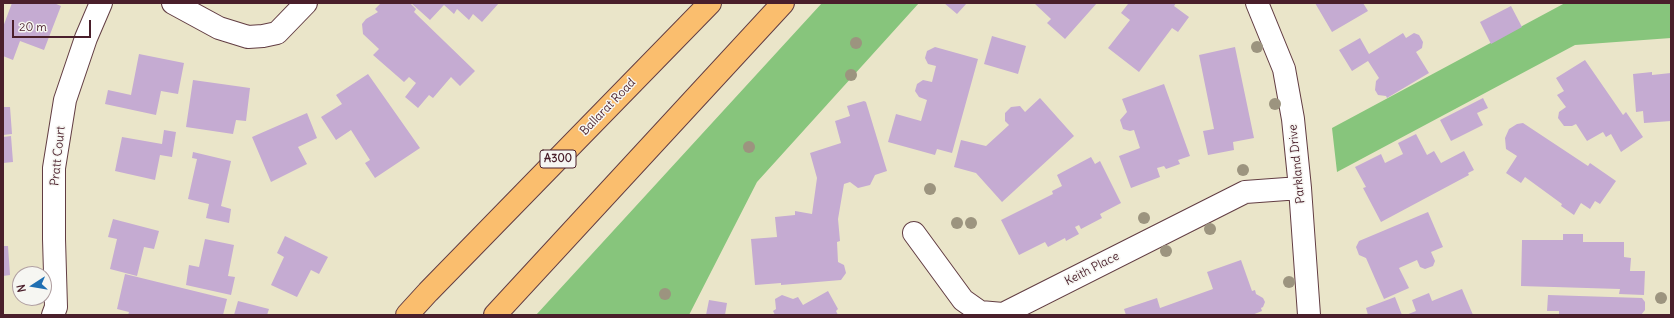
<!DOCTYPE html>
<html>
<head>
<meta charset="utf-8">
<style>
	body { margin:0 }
	#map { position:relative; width:1674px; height:318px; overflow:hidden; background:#eae5c9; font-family:Delius,sans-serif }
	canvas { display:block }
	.frame { position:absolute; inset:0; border:4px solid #4a1f2b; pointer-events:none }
	.north { position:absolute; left:12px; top:266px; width:40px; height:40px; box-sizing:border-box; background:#f6f6f2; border:1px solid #b1a0a2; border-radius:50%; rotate:258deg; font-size:11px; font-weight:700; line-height:16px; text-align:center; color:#4a1f2b }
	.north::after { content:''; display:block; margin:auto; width:14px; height:18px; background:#1f6fb2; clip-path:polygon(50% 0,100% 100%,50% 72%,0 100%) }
	.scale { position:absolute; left:12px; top:20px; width:79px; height:18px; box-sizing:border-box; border:2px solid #4a1f2b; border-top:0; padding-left:5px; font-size:12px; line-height:14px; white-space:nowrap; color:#4a1f2b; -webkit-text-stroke:3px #f6f6f2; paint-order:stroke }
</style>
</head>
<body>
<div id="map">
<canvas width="1674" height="318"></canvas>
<div class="frame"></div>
<div class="north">N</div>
<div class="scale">20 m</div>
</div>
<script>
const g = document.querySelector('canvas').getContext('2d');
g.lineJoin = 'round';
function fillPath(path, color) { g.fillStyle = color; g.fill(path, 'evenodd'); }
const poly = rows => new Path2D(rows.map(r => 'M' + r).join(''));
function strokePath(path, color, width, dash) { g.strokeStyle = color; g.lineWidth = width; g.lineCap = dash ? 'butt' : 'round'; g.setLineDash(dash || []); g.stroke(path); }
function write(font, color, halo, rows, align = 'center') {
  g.font = font + ' Delius,sans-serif'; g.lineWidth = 3; g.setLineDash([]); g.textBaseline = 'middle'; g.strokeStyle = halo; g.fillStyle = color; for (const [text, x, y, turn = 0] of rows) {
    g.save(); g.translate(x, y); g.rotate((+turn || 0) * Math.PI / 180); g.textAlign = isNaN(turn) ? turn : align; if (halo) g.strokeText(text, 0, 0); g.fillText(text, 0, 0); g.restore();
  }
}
fillPath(poly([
	[822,3,919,3,757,182,689,315,536,315],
	[1565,3,1671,3,1671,38,1575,45,1337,172,1332,128]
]), '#87c57c');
fillPath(poly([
	[12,3,54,3,61,6,44,50,20,41,13,60,3,56,3,27],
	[381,3,410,3,416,9,414,12,475,71,460,86,451,77,433,98,429,95,418,108,405,97,416,83,409,77,404,82,373,55,379,49,363,34,362,24,366,19,378,12,375,9],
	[411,3,499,3,482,22,473,14,469,20,457,9,454,14,444,5,430,20],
	[944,3,967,3,957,14],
	[1034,3,1097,3,1065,39,1047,23,1051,19],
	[1127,3,1176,3,1174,6,1189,17,1178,32,1172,28,1139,72,1108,48,1130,20,1121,13,1128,4],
	[1315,3,1363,3,1368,11,1332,32],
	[1511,6,1522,27,1491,44,1480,22],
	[1403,33,1406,38,1414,33,1419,35,1423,42,1422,48,1416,52,1429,73,1387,98,1386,96,1378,95,1375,90,1376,81,1379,78,1368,61,1352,71,1339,50,1360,38,1369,54],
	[992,36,1026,46,1018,74,984,64],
	[935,47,978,59,952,153,937,149,935,155,888,142,896,114,921,121,927,100,919,97,915,91,917,84,923,80,932,82,936,66,928,64,925,58,927,51],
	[1235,47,1254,138,1233,142,1234,150,1208,155,1203,131,1214,129,1199,55],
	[139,54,184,63,178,94,161,91,156,115,105,104,108,90,131,95],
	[1585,60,1623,115,1626,112,1643,137,1621,152,1611,134,1606,137,1603,132,1587,141,1576,124,1572,126,1564,126,1558,118,1559,112,1566,107,1557,95,1564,91,1556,78],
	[1652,72,1652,75,1671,73,1671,121,1644,123,1643,111,1636,112,1633,74],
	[368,74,420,148,375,178,365,163,370,160,351,130,336,140,321,117,342,104,336,95],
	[193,80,250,88,246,121,236,120,233,134,186,127],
	[1164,84,1190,156,1178,160,1180,164,1166,169,1164,166,1157,168,1160,177,1131,188,1119,156,1140,148,1134,130,1130,131,1123,129,1120,120,1127,112,1122,99],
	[1040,98,1074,136,1002,202,976,173,954,167,961,140,986,146,1009,125,1005,121,1005,113,1011,107,1020,106,1025,112],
	[1483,98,1488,108,1477,113,1483,125,1451,141,1440,120],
	[864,101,866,102,887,171,875,175,870,185,858,188,850,182,844,184,838,219,840,241,837,242,838,262,844,265,846,273,841,280,781,285,781,283,755,285,751,239,777,237,775,217,795,215,795,211,812,214,817,178,810,153,841,143,835,121,850,116,847,106],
	[3,107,10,107,12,134,3,135],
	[307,113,317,138,298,147,307,164,271,182,252,137],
	[1523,123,1588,166,1590,163,1616,181,1600,204,1595,201,1590,209,1581,203,1574,215,1561,206,1562,204,1525,177,1521,183,1506,173,1517,156,1506,149,1505,138,1509,129,1517,124],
	[164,130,176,132,172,157,160,155,155,180,115,171,122,137,162,144],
	[1416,134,1427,155,1434,151,1441,163,1464,151,1474,170,1468,173,1469,175,1381,222,1363,188,1366,187,1355,167,1381,154,1385,163,1403,154,1398,143],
	[11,136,13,162,3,163,3,137],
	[193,152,231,161,221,206,231,209,229,223,206,218,209,204,188,199,197,159,192,158],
	[1091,157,1095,164,1100,161,1121,203,1100,214,1102,218,1081,229,1079,225,1075,227,1079,234,1066,241,1065,238,1048,247,1045,242,1019,255,1001,220,1053,194,1052,191,1062,186,1057,175],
	[1428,212,1443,247,1431,252,1435,261,1433,266,1425,269,1420,267,1417,260,1399,268,1409,288,1384,299,1366,258,1359,255,1356,247,1359,241],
	[113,219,159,231,154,249,144,247,137,276,110,269,117,239,108,237],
	[1563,234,1583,234,1583,242,1624,242,1624,257,1631,258,1630,271,1645,271,1644,295,1619,294,1620,289,1521,286,1522,240,1563,240],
	[285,236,328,257,319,274,311,270,297,297,271,285,284,257,277,253],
	[205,239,234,245,228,276,235,277,231,295,186,285,189,265,199,267],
	[3,246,8,246,10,275,3,276],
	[1241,260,1252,291,1255,290,1256,294,1263,298,1265,302,1263,307,1261,308,1262,311,1252,315,1126,315,1124,309,1157,298,1160,308,1213,289,1207,272],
	[125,274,227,299,223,315,128,315,129,312,117,309],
	[1462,289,1473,315,1406,315,1416,311,1412,300,1429,293,1432,301],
	[828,291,838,309,836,311,838,315,775,315,773,311,776,309,775,299,782,295,793,299,798,297,803,305],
	[1548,295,1642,298,1645,302,1645,310,1641,315,1559,315,1559,311,1547,311],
	[1395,297,1402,315,1368,315,1366,308],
	[709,300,727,303,725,315,706,315],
	[238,301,269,309,267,315,234,315]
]), '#c5abd2');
const minor = poly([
	[173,3,219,28,248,37,263,36,277,33,306,3],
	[1257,3,1284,69,1293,119,1300,188,1309,315],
	[914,233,963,300,980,312,1003,314,1245,192,1300,188],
	[53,315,56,307,54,239,54,168,65,100,86,38,101,3]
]);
const trunk = poly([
	[407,315,428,292,710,3],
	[495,315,783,3]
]);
strokePath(minor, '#623d43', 24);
strokePath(trunk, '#623d43', 24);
strokePath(minor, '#fff', 22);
strokePath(trunk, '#fabe6e', 22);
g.fillStyle = '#9c947f';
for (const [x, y] of [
	[856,43],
	[1257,47],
	[851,75],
	[1275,104],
	[749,147],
	[1243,170],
	[930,189],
	[1144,218],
	[957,223],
	[971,223],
	[1210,229],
	[1166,251],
	[1289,282],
	[665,294],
	[1661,298]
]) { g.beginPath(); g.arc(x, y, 6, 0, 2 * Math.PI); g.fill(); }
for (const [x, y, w] of [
	[558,159,36]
]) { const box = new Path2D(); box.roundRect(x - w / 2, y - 9, w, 18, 3); g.fillStyle = '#f6f6f2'; g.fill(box); strokePath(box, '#4a1f2b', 1); }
write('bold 11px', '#4a1f2b', null, [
	["A300",558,159]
]);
write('12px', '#4a1f2b', '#f6f6f2', [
	["Ballarat Road",608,107,-46],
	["Pratt Court",58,156,-84],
	["Parkland Drive",1297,164,-96],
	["Keith Place",1092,269,-27]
]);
</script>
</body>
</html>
